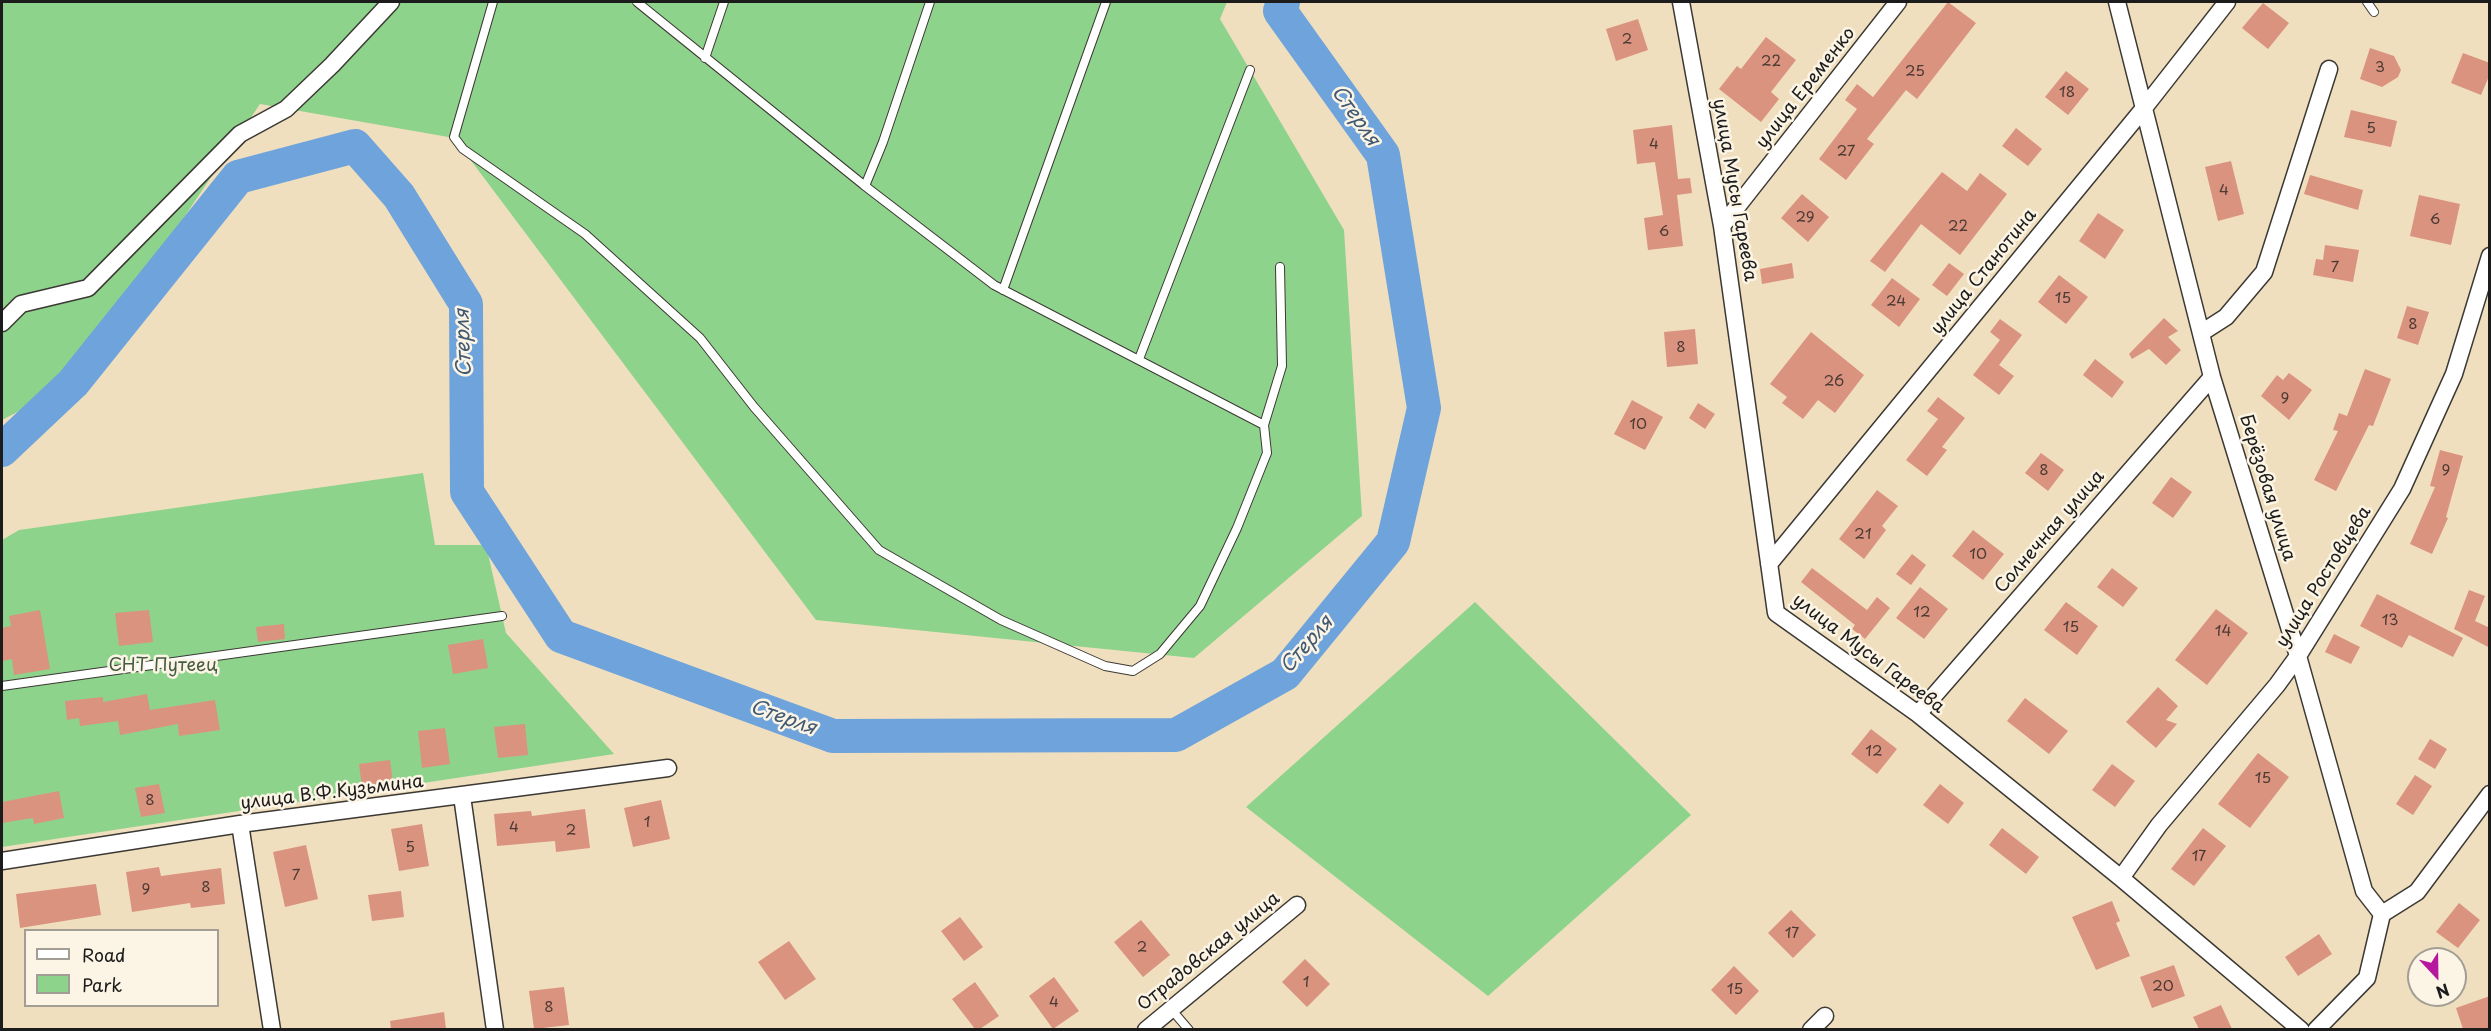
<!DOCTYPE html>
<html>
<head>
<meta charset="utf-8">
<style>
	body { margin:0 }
	#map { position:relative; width:2491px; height:1031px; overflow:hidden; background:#f0dfbe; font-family:"Playpen Sans",sans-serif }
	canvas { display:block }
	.frame { position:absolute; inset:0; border:3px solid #1c1c1c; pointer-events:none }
	.legend { position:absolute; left:24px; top:929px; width:195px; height:78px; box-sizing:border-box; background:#fcf5e5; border:2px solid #a29e95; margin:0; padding:8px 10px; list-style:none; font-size:18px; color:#1c1c1c }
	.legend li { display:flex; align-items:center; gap:12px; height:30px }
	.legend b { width:30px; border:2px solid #a29e95 }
	.north { position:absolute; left:2407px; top:947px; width:60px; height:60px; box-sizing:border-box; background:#fcf5e5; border:2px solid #a29e95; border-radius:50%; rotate:158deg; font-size:16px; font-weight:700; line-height:24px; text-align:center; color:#1c1c1c }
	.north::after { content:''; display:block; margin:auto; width:21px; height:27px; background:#b5179e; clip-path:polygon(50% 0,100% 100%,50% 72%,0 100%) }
</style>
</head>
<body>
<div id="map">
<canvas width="2491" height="1031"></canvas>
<div class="frame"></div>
<ul class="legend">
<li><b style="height:8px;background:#fff"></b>Road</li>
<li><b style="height:16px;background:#8ed38c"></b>Park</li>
</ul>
<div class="north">N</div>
</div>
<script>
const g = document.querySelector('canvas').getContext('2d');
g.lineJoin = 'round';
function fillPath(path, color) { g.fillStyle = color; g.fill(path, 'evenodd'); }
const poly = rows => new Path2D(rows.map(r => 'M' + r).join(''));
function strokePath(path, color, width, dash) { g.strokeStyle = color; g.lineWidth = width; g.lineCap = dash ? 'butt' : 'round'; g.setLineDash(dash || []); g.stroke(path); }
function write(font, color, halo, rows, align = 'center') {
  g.font = font + ' "Playpen Sans",sans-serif'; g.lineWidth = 5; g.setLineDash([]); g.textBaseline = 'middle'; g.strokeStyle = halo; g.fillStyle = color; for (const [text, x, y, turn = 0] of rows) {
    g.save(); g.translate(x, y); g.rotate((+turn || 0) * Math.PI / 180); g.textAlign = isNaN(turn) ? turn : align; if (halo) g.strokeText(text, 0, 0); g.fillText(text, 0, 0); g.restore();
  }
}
fillPath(poly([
	[2,2,1227,2,1220,19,1344,230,1362,516,1194,658,816,620,454,138,260,104,73,383,2,420],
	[423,473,435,545,486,545,506,633,614,754,2,847,2,540,19,530],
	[1475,602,1691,815,1488,996,1246,807]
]), '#8ed38c');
strokePath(poly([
	[2,450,73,383,238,177,355,146,399,196,466,304,467,492,561,636,833,736,1176,735,1285,674,1393,542,1424,408,1383,155,1280,11,1283,2]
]), '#6ea3db', 34);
fillPath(poly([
	[1948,2,1976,23,1917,99,1906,90,1867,139,1874,144,1846,180,1819,159,1857,109,1845,100,1857,84,1873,97],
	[2263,3,2289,23,2268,49,2242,28],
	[1638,19,1648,50,1616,61,1606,29],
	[1766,37,1796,60,1771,92,1779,99,1761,122,1719,89,1737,66,1741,69],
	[2370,48,2394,56,2401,70,2398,77,2382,87,2360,79],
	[2463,53,2490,63,2490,74,2481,95,2451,83],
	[2066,71,2089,89,2068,115,2045,97],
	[2351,110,2397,121,2391,147,2344,137],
	[1672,125,1678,179,1690,178,1692,193,1677,195,1683,246,1648,250,1644,218,1663,215,1655,162,1637,164,1633,130],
	[2016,128,2042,149,2028,166,2002,146],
	[2231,161,2244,214,2218,221,2205,167],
	[1942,172,1967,191,1980,173,2007,194,1960,255,1921,224,1885,272,1870,261],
	[2310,175,2363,190,2358,210,2304,194],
	[1802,194,1829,217,1808,242,1781,218],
	[2419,195,2460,204,2451,245,2410,236],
	[2098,213,2124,230,2105,259,2079,241],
	[2325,245,2359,250,2353,282,2313,275,2316,259,2323,260],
	[1792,263,1794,278,1762,284,1760,269],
	[1949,263,1964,274,1947,296,1932,285],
	[2059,275,2088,297,2066,324,2038,302],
	[1892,278,1920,299,1899,327,1871,305],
	[2407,306,2429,312,2418,345,2397,338],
	[2164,318,2178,331,2168,337,2181,350,2166,365,2149,349,2132,359,2129,354],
	[2000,319,2022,335,1999,365,2014,376,1999,395,1973,375,2000,340,1990,332],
	[1695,329,1698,364,1667,367,1664,332],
	[1811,332,1864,375,1835,413,1818,400,1803,419,1782,403,1787,397,1770,384],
	[2095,359,2124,382,2112,398,2083,375],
	[2365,369,2391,379,2373,426,2369,425,2336,491,2314,480,2338,431,2333,430,2339,413,2347,416],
	[2289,373,2312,390,2289,420,2261,396,2277,375,2283,380],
	[1938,397,1965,418,1942,447,1947,450,1927,476,1906,460,1938,419,1927,411],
	[1632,400,1663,417,1645,450,1614,434],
	[1698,403,1715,414,1705,429,1689,418],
	[2440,450,2463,456,2446,517,2448,518,2432,554,2410,544,2435,487,2430,486],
	[2041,453,2064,470,2048,491,2025,473],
	[2171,477,2192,492,2173,518,2152,503],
	[1877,490,1898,506,1882,526,1886,530,1864,559,1839,539],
	[1973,530,2004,554,1983,580,1952,556],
	[1912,554,1926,565,1911,585,1896,574],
	[1812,568,1867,610,1877,597,1890,608,1865,639,1852,629,1855,625,1801,582],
	[2112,568,2138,588,2123,607,2097,587],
	[1920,587,1948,609,1924,639,1896,618],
	[2469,590,2485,596,2475,621,2490,628,2490,648,2454,629],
	[2377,594,2463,638,2453,657,2409,635,2402,648,2360,626],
	[2066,602,2098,626,2077,655,2044,630],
	[2216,609,2248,633,2207,685,2175,660],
	[40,610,50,669,14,675,12,659,2,661,2,628,11,626,9,616],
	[149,610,153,642,119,646,115,613],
	[284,624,285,639,258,642,256,627],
	[2334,634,2360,647,2351,664,2325,652],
	[483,639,488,668,453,674,448,645],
	[2158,687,2178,706,2166,720,2177,724,2156,748,2126,722],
	[147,694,150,710,215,700,220,730,179,736,178,724,120,735,118,721,80,726,79,718,67,720,65,701,103,697,103,702],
	[2025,698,2068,731,2049,754,2007,721],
	[525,724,528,755,498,758,494,727],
	[445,728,450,764,422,768,418,731],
	[1871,729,1897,749,1877,774,1851,754],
	[2430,739,2447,749,2435,769,2418,759],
	[2258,753,2289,777,2250,828,2218,804],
	[390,760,393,783,362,787,359,764],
	[2112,764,2135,781,2115,807,2092,790],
	[2415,775,2432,786,2413,815,2396,804],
	[159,784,165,813,141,817,135,788],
	[1940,784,1964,803,1948,824,1923,805],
	[59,791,64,818,34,824,33,818,2,823,2,802],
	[661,800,670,839,633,847,624,808],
	[585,809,590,848,556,852,555,841,497,846,494,814,531,811,532,816],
	[422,824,429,866,399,871,391,829],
	[2002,828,2039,857,2026,874,1989,845],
	[2203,828,2226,846,2194,886,2171,869],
	[306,845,318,899,285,907,273,852],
	[159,867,161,876,221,868,225,904,191,908,190,903,132,912,126,872],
	[96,884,101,915,20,928,16,894],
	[401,891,404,917,372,921,368,895],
	[2112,901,2120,921,2116,923,2130,956,2096,970,2072,917],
	[2459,903,2480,920,2458,948,2436,932],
	[1791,910,1816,935,1793,958,1768,933],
	[960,917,983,947,964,961,941,931],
	[1141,920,1170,955,1143,977,1114,942],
	[2319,934,2332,954,2298,976,2285,957],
	[789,941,816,979,785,1000,758,962],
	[1305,959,1330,984,1307,1007,1282,982],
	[2174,965,2185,996,2152,1008,2140,977],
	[1734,966,1759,991,1736,1015,1711,990],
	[1054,977,1079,1011,1053,1029,1029,996],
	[975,982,999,1016,980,1029,975,1029,952,999],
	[564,987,569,1025,534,1029,529,991],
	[2490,996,2490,1029,2463,1029,2456,1008],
	[2221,1005,2232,1029,2199,1029,2193,1017],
	[444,1012,446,1029,391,1029,390,1021]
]), '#da937e');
const lane = poly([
	[493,2,454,137,463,149,585,234,700,338,754,407,879,550,1001,620,1105,666,1133,671,1160,654,1200,606,1237,528,1267,453,1264,425],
	[637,2,865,186,994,285,1264,425,1282,366,1280,267],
	[2367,2,2374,12],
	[705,58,724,2],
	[865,186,883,142,930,2],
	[1003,290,1106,2],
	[1139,359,1250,70],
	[2,686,502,616],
	[1171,1009,1189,1030]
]);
const street = poly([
	[1681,2,1722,226,1776,613,1918,714,2121,878,2301,1030],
	[2117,2,2212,377,2298,656,2364,891,2382,914],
	[1722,226,1898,2],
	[2,323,21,304,88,288,240,134,286,109,332,65,391,2],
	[2201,333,2226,317,2264,272,2329,69],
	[1769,564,2144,108,2227,2],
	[1918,714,2212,377],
	[462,796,495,1030],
	[240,824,272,1030],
	[2,861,240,824,668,768],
	[2121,878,2159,825,2277,685,2298,656,2402,489,2454,374,2490,256],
	[2382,914,2417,892,2490,794],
	[1146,1030,1297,905],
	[1811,1030,1825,1016],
	[2316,1030,2367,978,2382,914]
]);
strokePath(lane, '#3c3934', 10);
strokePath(street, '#3c3934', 19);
strokePath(lane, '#fff', 8);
strokePath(street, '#fff', 16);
write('15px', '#4c3a34', null, [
	["2",1627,40],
	["22",1771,62],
	["3",2380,68],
	["25",1915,72],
	["18",2067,93],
	["5",2371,129],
	["4",1654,145],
	["27",1846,152],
	["4",2224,191],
	["29",1805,218],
	["6",2435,220],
	["22",1958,227],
	["6",1664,232],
	["7",2335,268],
	["15",2063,299],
	["24",1896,302],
	["8",2413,325],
	["8",1681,348],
	["26",1834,382],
	["9",2285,399],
	["10",1638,425],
	["8",2044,471],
	["9",2446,471],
	["21",1863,535],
	["10",1978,555],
	["12",1922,613],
	["13",2390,621],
	["15",2071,628],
	["14",2223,632],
	["12",1874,752],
	["15",2263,779],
	["8",150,801],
	["1",647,823],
	["4",514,828],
	["2",571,831],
	["5",410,848],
	["17",2199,857],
	["7",296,876],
	["8",206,888],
	["9",146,890],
	["17",1792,934],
	["2",1142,948],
	["1",1306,983],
	["20",2163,987],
	["15",1735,990],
	["4",1054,1003],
	["8",549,1008]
]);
write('18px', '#1c1c1c', '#fcf5e5', [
	["улица Еременко",1806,88,-52],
	["улица Мусы Гареева",1734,190,80],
	["улица Станотина",1984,272,-51],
	["Берёзовая улица",2267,488,73],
	["Солнечная улица",2050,532,-49],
	["улица Ростовцева",2324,577,-58],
	["улица Мусы Гареева",1868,654,37],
	["улица В.Ф.Кузьмина",332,793,-7],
	["Отрадовская улица",1209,952,-39]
]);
write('18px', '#445c43', '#fcf5e5', [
	["СНТ Путеец",163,666]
]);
write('italic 20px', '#415972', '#fcf5e5', [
	["Стерля",1355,116,55],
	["Стерля",464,343,-92],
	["Стерля",1307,645,-49],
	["Стерля",783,718,20]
]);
</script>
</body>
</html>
